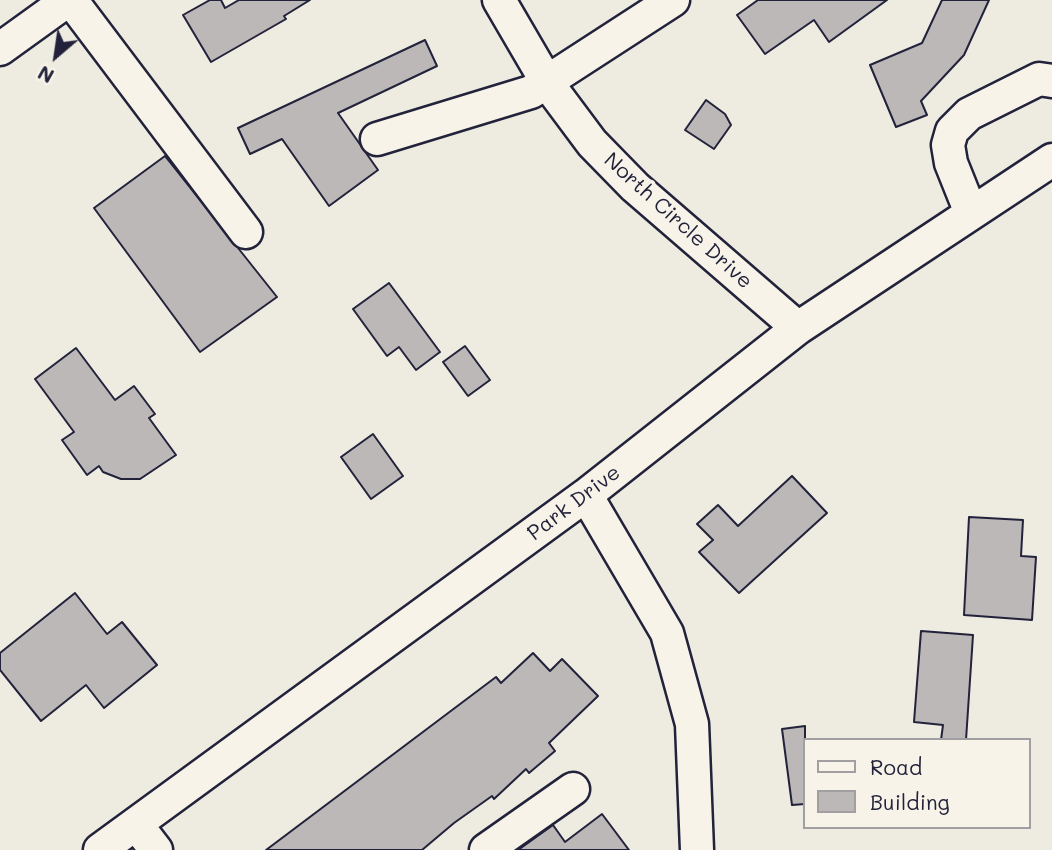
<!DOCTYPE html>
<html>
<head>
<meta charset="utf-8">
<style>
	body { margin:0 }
	#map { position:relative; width:1052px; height:850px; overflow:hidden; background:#eeebe1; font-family:Mali,sans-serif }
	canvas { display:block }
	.legend { position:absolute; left:803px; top:738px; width:228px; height:91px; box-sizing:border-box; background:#f7f3e8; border:2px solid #a29fa3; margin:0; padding:9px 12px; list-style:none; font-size:21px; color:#22223b }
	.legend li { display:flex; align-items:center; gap:14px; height:35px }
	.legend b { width:35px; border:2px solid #a29fa3 }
	.north { position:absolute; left:21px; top:21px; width:70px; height:70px; -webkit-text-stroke:5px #f7f3e8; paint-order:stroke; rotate:209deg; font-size:19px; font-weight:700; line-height:28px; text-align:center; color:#22223b }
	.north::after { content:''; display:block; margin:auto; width:24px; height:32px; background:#22223b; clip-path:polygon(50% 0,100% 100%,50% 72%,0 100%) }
</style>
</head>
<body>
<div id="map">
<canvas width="1052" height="850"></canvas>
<ul class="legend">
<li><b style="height:9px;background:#f7f3e8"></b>Road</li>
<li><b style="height:19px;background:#bbb8b7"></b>Building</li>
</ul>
<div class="north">N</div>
</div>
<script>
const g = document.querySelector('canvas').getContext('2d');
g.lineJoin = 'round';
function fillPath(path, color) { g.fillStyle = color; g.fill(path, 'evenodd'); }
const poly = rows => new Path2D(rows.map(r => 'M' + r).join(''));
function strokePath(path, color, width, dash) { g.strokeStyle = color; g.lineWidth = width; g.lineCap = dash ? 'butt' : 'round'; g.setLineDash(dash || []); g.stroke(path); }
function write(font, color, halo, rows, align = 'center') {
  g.font = font + ' Mali,sans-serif'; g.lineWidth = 7; g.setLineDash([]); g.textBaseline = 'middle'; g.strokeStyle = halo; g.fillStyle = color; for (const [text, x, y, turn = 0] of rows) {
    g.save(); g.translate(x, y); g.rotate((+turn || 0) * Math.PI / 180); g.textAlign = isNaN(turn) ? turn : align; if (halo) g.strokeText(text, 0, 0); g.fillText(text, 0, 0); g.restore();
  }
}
const building = poly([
	[210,0,221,0,225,8,239,0,310,0,284,16,286,19,211,62,183,15,210,0],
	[758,0,887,0,829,42,814,20,765,54,737,15,758,0],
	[942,0,989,0,964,55,921,101,927,115,896,127,870,65,922,43,942,0],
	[425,40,437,66,338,113,378,170,329,206,282,139,250,154,238,128,425,40],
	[706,100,725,114,731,125,714,149,685,130,706,100],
	[165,156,277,297,200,352,94,208,165,156],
	[389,283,440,352,416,370,399,347,387,356,353,309,389,283],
	[465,346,490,380,468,396,443,362,465,346],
	[76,348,115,400,134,386,155,414,149,418,176,455,140,479,121,479,103,472,99,466,87,475,62,440,74,432,35,379,76,348],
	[373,434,403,476,371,499,341,457,373,434],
	[792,476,827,513,739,593,699,552,713,540,697,524,718,505,738,526,792,476],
	[969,517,1023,520,1021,556,1036,557,1032,620,964,615,969,517],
	[75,593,107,634,122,622,157,665,104,708,86,685,41,721,0,670,0,653,75,593],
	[921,631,973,635,966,740,941,740,943,725,914,722,921,631],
	[533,653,550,671,562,659,598,696,549,743,555,751,529,773,526,769,494,799,492,796,454,823,422,850,266,850,496,677,501,683,533,653],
	[805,726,805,804,792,805,782,729,805,726],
	[602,814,629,850,518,850,553,825,565,842,602,814]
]);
fillPath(building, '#bbb8b7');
strokePath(building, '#22223b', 2);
const minor = poly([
	[71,0,246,232],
	[499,0,548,84,592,143,635,187,798,328],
	[0,49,68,0],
	[377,139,531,92,673,0],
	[971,213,951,163,948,145,952,131,969,114,1039,79,1052,81],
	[586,495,667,633,692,724,697,850],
	[136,824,156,850],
	[100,850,586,495,798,328,1052,160],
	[486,850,573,789]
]);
strokePath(minor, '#22223b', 37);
strokePath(minor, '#f7f3e8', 32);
write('21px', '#22223b', '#f7f3e8', [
	["North Circle Drive",678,221,42],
	["Park Drive",574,503,-37]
]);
</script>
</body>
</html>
